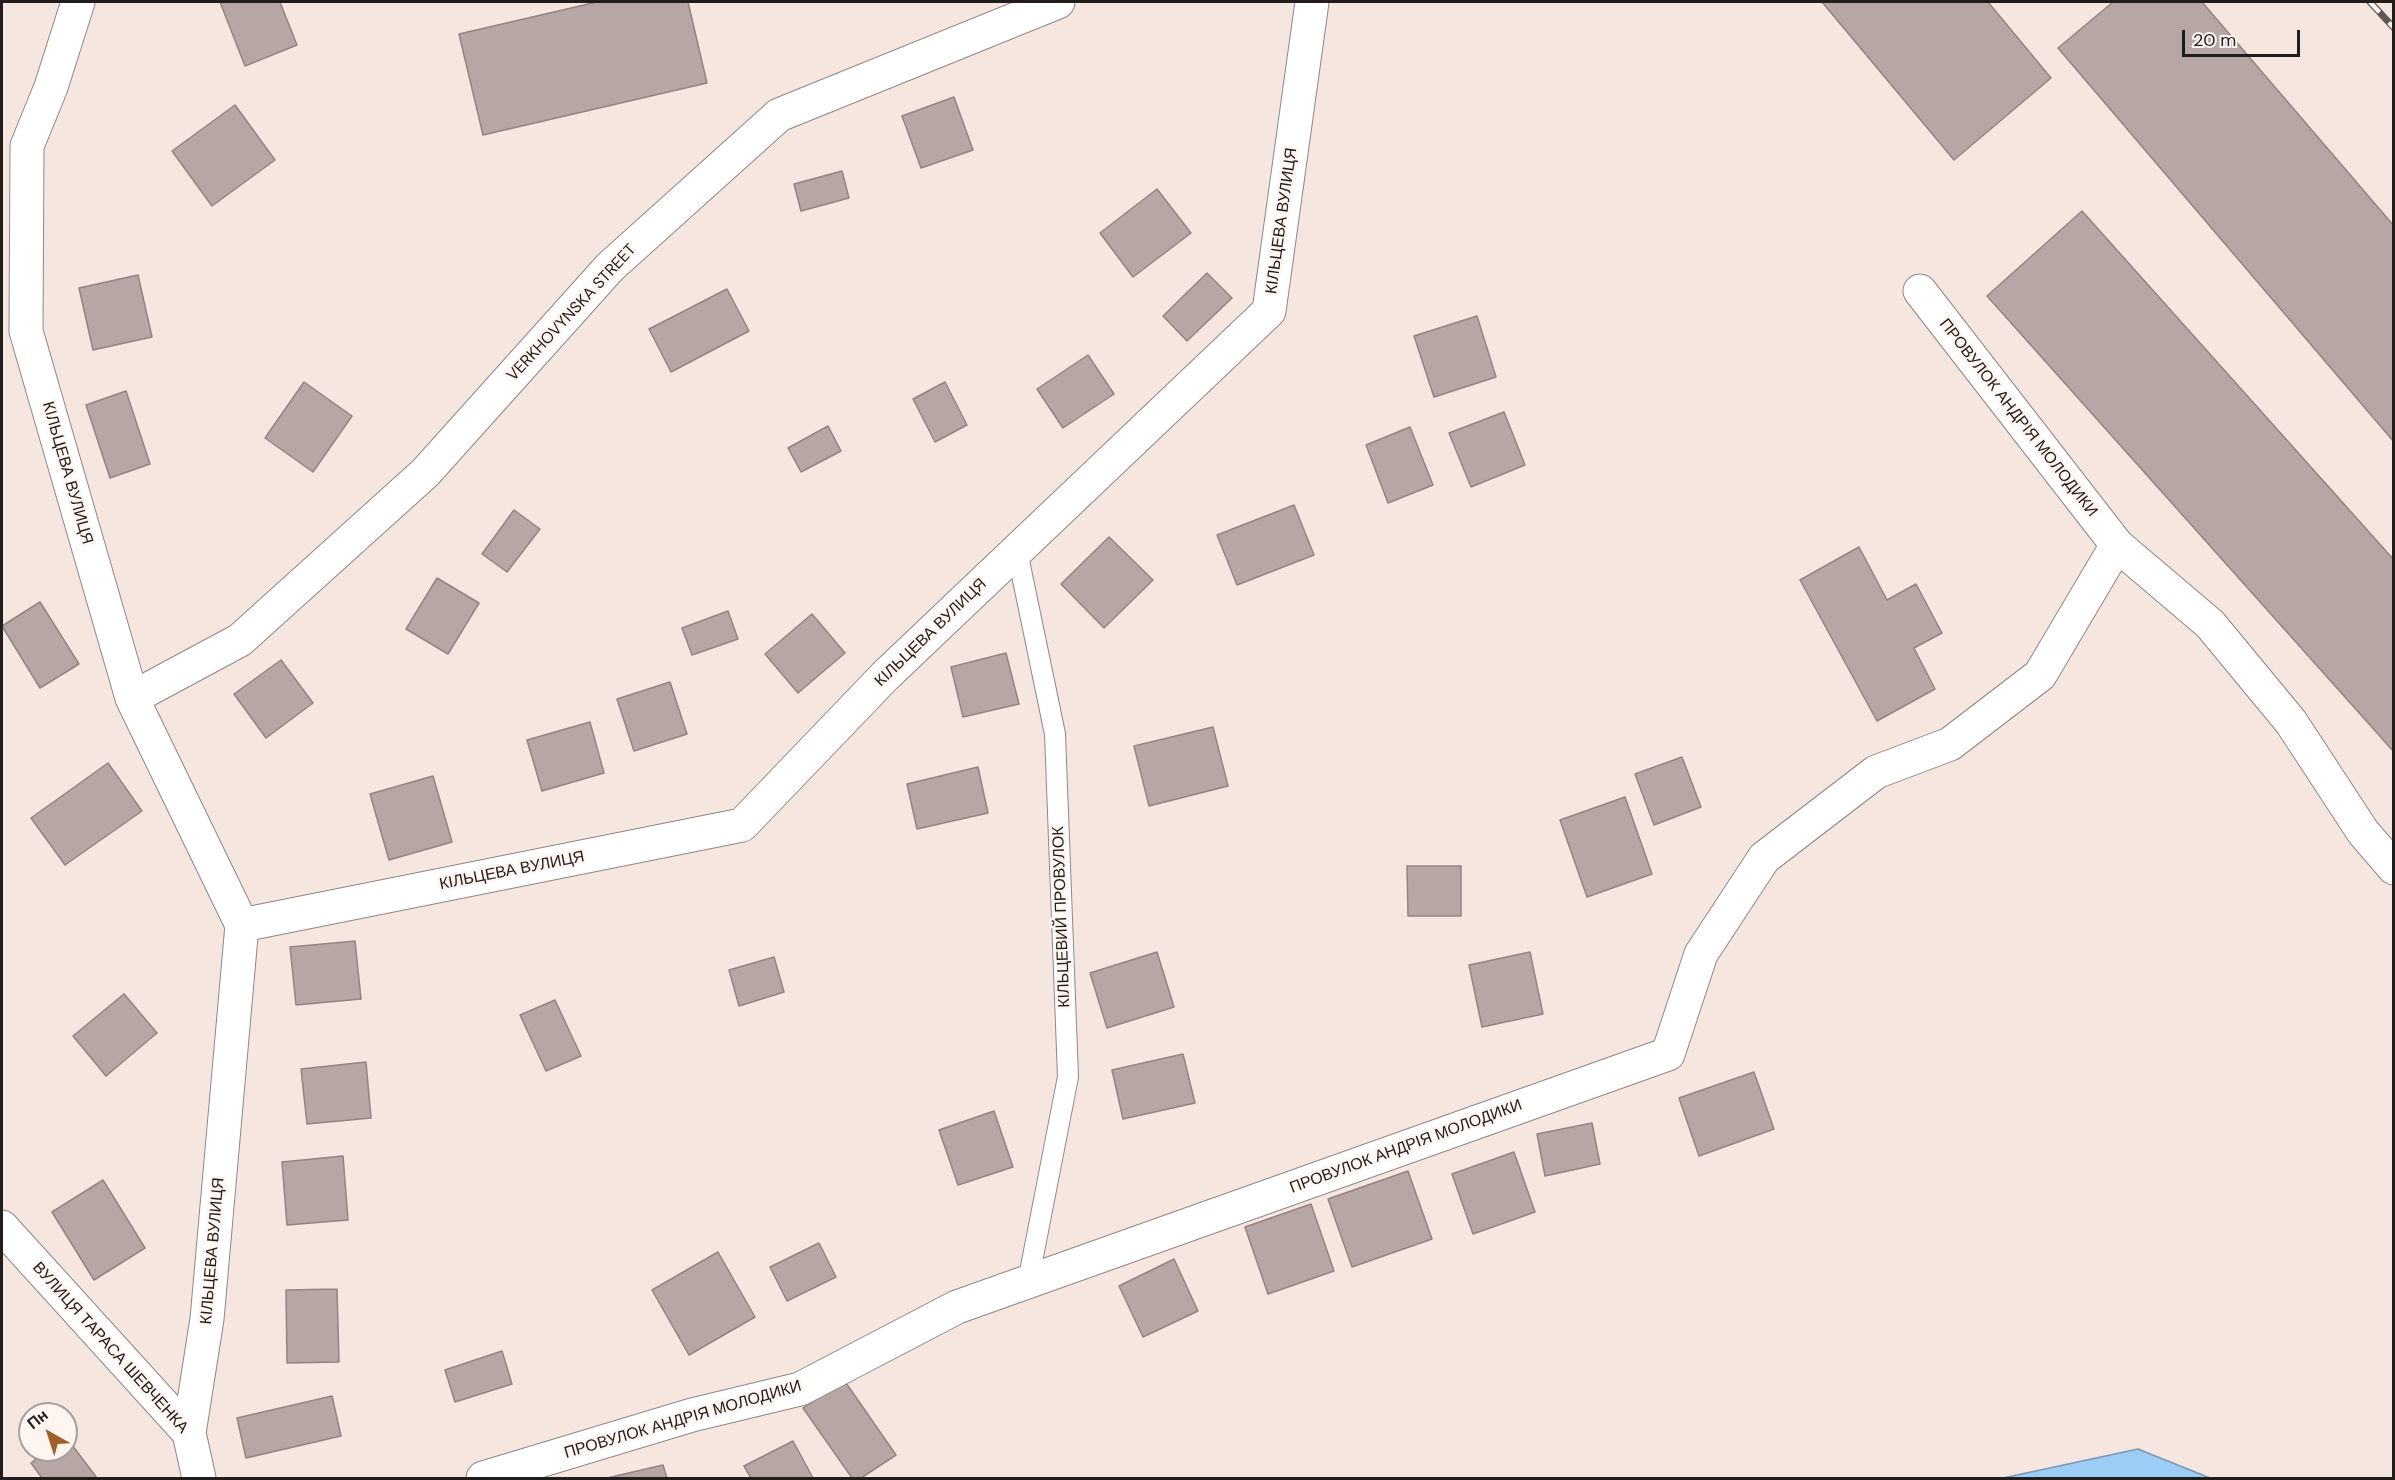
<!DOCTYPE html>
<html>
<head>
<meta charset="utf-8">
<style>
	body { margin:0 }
	#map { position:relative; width:2395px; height:1480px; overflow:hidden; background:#f5e6e0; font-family:"DM Sans",sans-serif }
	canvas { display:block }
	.frame { position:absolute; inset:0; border:3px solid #221d1b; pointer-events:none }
	.north { position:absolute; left:18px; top:1402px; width:60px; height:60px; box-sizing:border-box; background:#fef5f1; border:2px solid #a69f9b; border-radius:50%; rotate:321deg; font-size:16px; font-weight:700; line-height:24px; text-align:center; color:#221d1b }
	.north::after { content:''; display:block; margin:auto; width:21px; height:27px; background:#9e6026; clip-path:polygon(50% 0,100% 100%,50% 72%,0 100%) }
	.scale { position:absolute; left:2182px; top:30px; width:118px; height:27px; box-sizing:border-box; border:3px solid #221d1b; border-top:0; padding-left:8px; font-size:18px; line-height:21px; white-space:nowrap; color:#221d1b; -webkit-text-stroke:4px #fef5f1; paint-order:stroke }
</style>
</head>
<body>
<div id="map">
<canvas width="2395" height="1480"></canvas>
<div class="frame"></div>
<div class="north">Пн</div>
<div class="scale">20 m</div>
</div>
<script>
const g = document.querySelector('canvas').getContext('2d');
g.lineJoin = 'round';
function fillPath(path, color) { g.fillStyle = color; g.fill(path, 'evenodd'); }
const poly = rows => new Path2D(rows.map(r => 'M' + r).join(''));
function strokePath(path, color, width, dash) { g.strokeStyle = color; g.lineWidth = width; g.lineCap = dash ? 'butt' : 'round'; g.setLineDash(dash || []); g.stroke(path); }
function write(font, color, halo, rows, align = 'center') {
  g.font = font + ' "DM Sans",sans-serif'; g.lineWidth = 5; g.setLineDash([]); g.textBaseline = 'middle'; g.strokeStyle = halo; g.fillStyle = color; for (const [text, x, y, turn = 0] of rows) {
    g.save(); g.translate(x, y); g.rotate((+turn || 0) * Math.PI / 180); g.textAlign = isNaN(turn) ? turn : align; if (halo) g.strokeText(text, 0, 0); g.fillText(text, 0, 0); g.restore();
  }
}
const water = poly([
	[2138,1449,2210,1478,2003,1478,2138,1449]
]);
fillPath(water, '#9dccf5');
strokePath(water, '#7898b4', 1.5);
const building = poly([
	[220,2,280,2,297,45,245,66,220,2],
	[597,2,688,2,707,83,483,135,459,34,597,2],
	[1822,2,1988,2,2051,78,1954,160,1822,2],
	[2113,2,2202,2,2394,226,2394,442,2058,48,2113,2],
	[954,97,973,150,921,168,902,116,954,97],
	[235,105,275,160,212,206,172,151,235,105],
	[842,171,849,198,801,211,794,184,842,171],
	[1157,189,1191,233,1133,277,1100,233,1157,189],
	[2082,211,2394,560,2394,752,1987,296,2082,211],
	[1207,273,1232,298,1187,341,1163,316,1207,273],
	[138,275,152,337,93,350,79,288,138,275],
	[727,289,749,331,671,372,649,329,727,289],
	[1477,316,1496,377,1434,397,1414,336,1477,316],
	[1088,355,1114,394,1063,428,1037,389,1088,355],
	[304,382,352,416,313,472,265,438,304,382],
	[945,382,967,425,935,442,913,399,945,382],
	[126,391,150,464,110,478,86,405,126,391],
	[1504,412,1525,465,1471,487,1449,433,1504,412],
	[828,426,841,451,801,472,788,448,828,426],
	[1410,427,1433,485,1388,503,1366,445,1410,427],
	[1294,505,1314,555,1237,585,1217,535,1294,505],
	[514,510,540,529,507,572,482,554,514,510],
	[1109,537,1153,580,1104,628,1061,584,1109,537],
	[1859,547,1887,600,1916,584,1942,633,1914,648,1935,689,1877,721,1800,580,1859,547],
	[437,578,479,603,448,654,406,629,437,578],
	[40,602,79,664,40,688,2,626,40,602],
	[728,611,738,639,692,655,682,628,728,611],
	[812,614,845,653,798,693,765,654,812,614],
	[1006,653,1019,704,963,717,951,667,1006,653],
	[281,660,313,703,266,738,234,694,281,660],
	[670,682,687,734,634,751,617,699,670,682],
	[590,722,604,773,542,791,527,740,590,722],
	[1213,727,1228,786,1149,806,1134,746,1213,727],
	[1682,757,1701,807,1654,825,1635,774,1682,757],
	[108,763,142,811,65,865,31,818,108,763],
	[978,767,988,813,917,829,907,784,978,767],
	[433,776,452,842,389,860,370,794,433,776],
	[1625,797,1652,874,1587,897,1560,820,1625,797],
	[1407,866,1461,866,1461,916,1408,916,1407,866],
	[355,941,361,999,296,1005,290,947,355,941],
	[1157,952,1174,1007,1107,1028,1090,973,1157,952],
	[1530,952,1543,1014,1482,1027,1469,965,1530,952],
	[774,957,784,992,739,1006,729,970,774,957],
	[124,994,157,1033,106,1076,73,1036,124,994],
	[555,1000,581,1056,546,1071,520,1015,555,1000],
	[1183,1054,1195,1103,1123,1119,1112,1070,1183,1054],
	[366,1062,371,1118,307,1124,301,1069,366,1062],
	[1754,1072,1774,1129,1699,1156,1679,1098,1754,1072],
	[994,1111,1013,1167,958,1185,939,1130,994,1111],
	[1592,1123,1600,1164,1545,1176,1537,1134,1592,1123],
	[1514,1152,1535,1212,1473,1234,1452,1174,1514,1152],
	[343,1156,348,1220,287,1225,282,1162,343,1156],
	[1408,1171,1432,1239,1352,1267,1328,1199,1408,1171],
	[103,1180,145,1248,94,1280,52,1212,103,1180],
	[1311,1204,1334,1271,1268,1294,1245,1227,1311,1204],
	[819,1243,836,1277,787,1301,770,1267,819,1243],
	[718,1252,755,1317,689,1355,652,1290,718,1252],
	[1174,1259,1198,1311,1143,1337,1119,1286,1174,1259],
	[337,1289,339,1362,287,1363,286,1290,337,1289],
	[502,1351,512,1384,455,1402,445,1370,502,1351],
	[844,1380,896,1455,861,1478,852,1478,803,1408,844,1380],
	[332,1396,341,1436,246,1458,237,1418,332,1396],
	[66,1437,97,1478,42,1478,31,1463,48,1450,66,1450,66,1437],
	[793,1441,813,1478,751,1478,744,1466,793,1441],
	[663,1465,667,1478,607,1478,663,1465]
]);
fillPath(building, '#b6a7a5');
strokePath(building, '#928481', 1.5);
const lane = poly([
	[1017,551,1055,734,1068,1077,1028,1282]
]);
const street = poly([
	[78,2,51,87,27,146,26,331,132,698,242,925],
	[2117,545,2210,624,2291,722,2363,832,2394,868],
	[132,698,240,640,425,473,610,267,779,115,1058,2],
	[2,1227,189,1433,199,1478],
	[189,1433,207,1319,242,925,742,825,885,676,1269,311,1312,2],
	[483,1478,692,1415,800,1389,957,1307,1668,1054,1701,954,1764,858,1876,772,1950,744,2040,675,2117,545,1920,291]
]);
strokePath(lane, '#938681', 22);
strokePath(street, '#938681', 35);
strokePath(lane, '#fff', 20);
strokePath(street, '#fff', 33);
const rail = poly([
	[2370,2,2394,28]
]);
strokePath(rail, '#605855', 7);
strokePath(rail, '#fef5f1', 4.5, [14]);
write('16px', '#221d1b', '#fef5f1', [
	["КІЛЬЦЕВА ВУЛИЦЯ",1282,221,-82],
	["VERKHOVYNSKA STREET",572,313,-47],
	["ПРОВУЛОК АНДРІЯ МОЛОДИКИ",2018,418,52],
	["КІЛЬЦЕВА ВУЛИЦЯ",67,473,74],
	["КІЛЬЦЕВА ВУЛИЦЯ",931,633,-44],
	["КІЛЬЦЕВА ВУЛИЦЯ",512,871,-11],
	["КІЛЬЦЕВИЙ ПРОВУЛОК",1062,917,-92],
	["ПРОВУЛОК АНДРІЯ МОЛОДИКИ",1406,1147,-20],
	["КІЛЬЦЕВА ВУЛИЦЯ",213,1251,-85],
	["ВУЛИЦЯ ТАРАСА ШЕВЧЕНКА",110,1348,48],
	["ПРОВУЛОК АНДРІЯ МОЛОДИКИ",683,1420,-16]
]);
</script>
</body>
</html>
